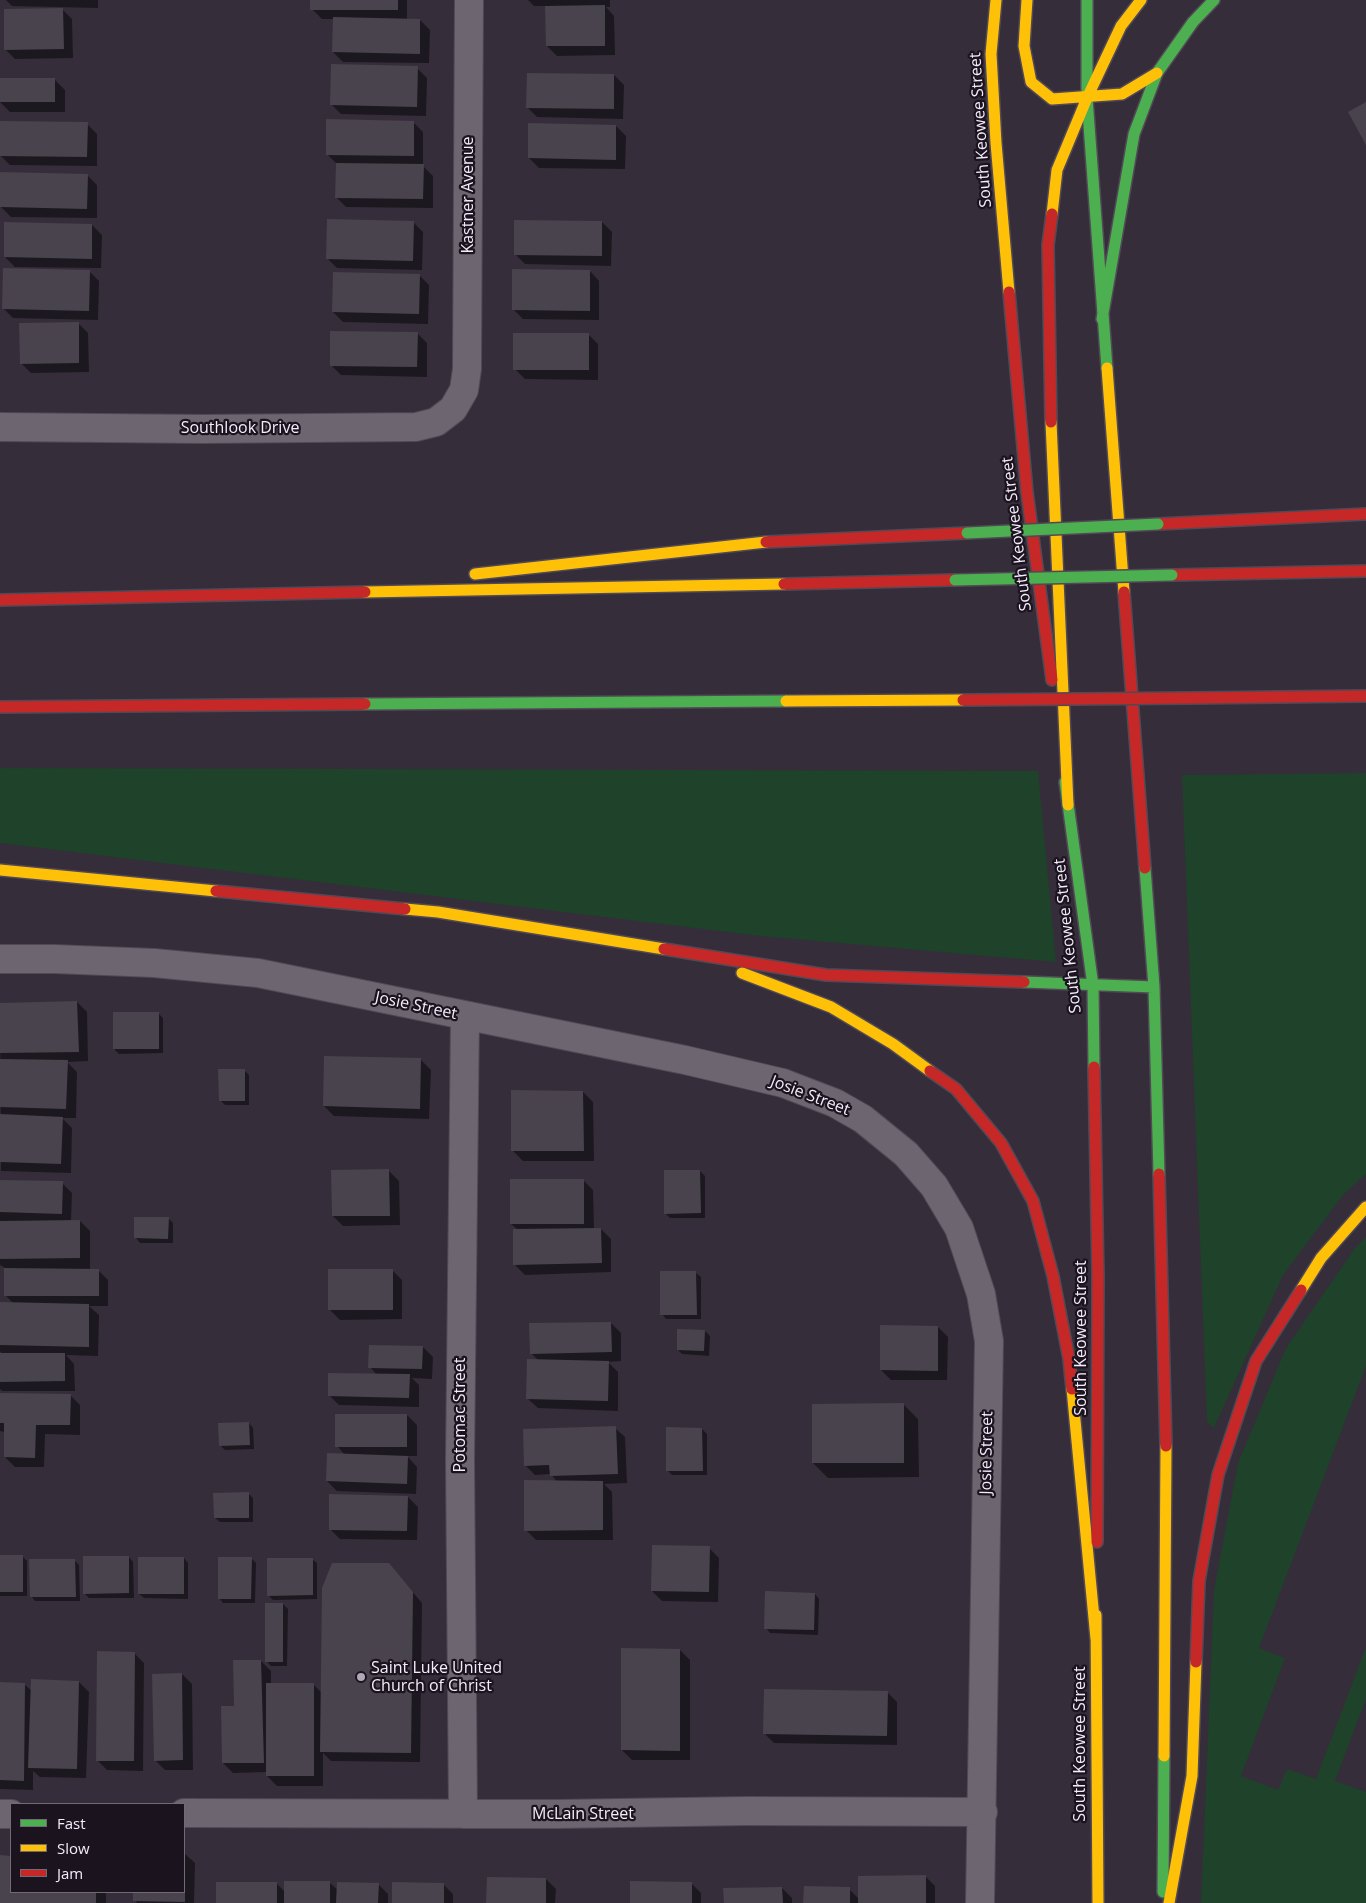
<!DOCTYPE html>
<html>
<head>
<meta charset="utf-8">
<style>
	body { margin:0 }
	#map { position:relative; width:1366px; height:1903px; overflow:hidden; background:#362d3a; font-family:"Open Sans",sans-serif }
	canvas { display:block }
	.legend { position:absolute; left:10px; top:1803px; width:175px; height:90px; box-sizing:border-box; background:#1b141f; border:1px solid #726a77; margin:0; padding:6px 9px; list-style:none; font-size:15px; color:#f4ebfb }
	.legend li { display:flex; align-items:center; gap:10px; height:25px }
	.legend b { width:25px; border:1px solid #726a77 }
</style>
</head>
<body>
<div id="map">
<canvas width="1366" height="1903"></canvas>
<ul class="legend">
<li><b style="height:6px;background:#4caf50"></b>Fast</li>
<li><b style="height:6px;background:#ffc107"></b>Slow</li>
<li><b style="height:6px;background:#c62828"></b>Jam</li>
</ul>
</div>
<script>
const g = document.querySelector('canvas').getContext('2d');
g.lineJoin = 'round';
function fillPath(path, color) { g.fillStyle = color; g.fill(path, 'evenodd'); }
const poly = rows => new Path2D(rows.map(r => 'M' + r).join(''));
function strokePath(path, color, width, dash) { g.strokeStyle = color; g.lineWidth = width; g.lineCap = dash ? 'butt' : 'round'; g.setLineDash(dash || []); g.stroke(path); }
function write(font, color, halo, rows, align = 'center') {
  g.font = font + ' "Open Sans",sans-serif'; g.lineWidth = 4.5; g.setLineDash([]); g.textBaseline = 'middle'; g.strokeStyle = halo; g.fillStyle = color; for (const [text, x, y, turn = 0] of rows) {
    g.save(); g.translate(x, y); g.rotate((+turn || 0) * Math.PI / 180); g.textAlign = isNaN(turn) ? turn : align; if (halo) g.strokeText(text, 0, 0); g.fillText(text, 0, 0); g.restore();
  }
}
fillPath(poly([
	[0,768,1038,771,1056,962,760,936,0,843],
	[1366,773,1366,1174,1343,1195,1283,1275,1214,1428,1207,1422,1182,775],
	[1366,1237,1366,1366,1259,1648,1285,1658,1241,1776,1278,1790,1287,1769,1316,1779,1366,1647,1366,1699,1335,1781,1366,1792,1366,1903,1201,1903,1214,1590,1238,1463,1286,1348,1355,1248]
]), '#1e422a');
fillPath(poly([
	[6,0,98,0,98,8,12,6],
	[312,0,407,0,407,20,420,20,430,30,429,63,343,62,333,52,334,19,322,19,312,9],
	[528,0,610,0,610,7,606,7,614,16,615,55,557,56,547,46,546,6,534,6],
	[62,9,72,19,73,58,15,59,5,49],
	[417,68,427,78,426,116,341,114,331,104],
	[614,75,624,85,623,119,537,117,527,107],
	[55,80,65,90,65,112,10,112,0,102],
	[413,122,423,132,423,166,433,176,433,208,346,207,336,197,337,164,327,154],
	[87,124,97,134,97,166,10,165,0,155],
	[616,126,626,136,625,169,539,168,529,158],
	[87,175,97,185,97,218,11,217,1,207],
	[413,222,423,232,422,270,337,268,327,258],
	[602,222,612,232,611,266,525,264,515,254],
	[92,225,102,235,101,268,15,267,5,257],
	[89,271,99,281,98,320,13,318,3,308],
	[590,271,599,281,599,320,523,319,513,309],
	[419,275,429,285,428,324,343,322,333,312],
	[78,323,88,333,89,372,31,373,21,363],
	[417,333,427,343,427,377,341,375,331,365],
	[588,334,598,344,598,380,525,379,515,369],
	[77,1002,87,1012,88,1061,67,1062,77,1072,76,1118,62,1118,72,1128,71,1173,1,1171,0,1004],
	[158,1013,163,1018,163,1053,119,1054,114,1049],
	[421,1060,431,1070,429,1119,334,1116,324,1106],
	[244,1070,249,1075,249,1105,225,1105,220,1100],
	[583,1092,593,1102,594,1161,523,1161,513,1151],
	[389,1171,399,1181,400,1225,343,1226,333,1216],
	[700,1171,705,1176,705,1218,670,1218,665,1213],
	[583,1180,593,1190,594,1229,601,1229,611,1239,611,1272,525,1275,515,1265,518,1230,511,1224],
	[0,1181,62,1183,72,1193,71,1221,80,1221,90,1231,90,1270,98,1270,108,1280,108,1306,89,1306,99,1315,98,1356,66,1355,74,1364,75,1391,2,1391,0,1389,0,1355,3,1355,0,1351,0,1303,14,1304,5,1295,5,1268,0,1265],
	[168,1218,173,1223,173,1243,140,1243,136,1238],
	[392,1270,402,1280,402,1319,340,1320,330,1310],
	[696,1273,701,1277,701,1319,666,1319,662,1314],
	[611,1323,621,1333,621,1361,608,1362,618,1372,618,1411,538,1408,528,1399,538,1360,531,1353],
	[938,1327,948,1337,947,1380,891,1380,881,1370],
	[705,1331,710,1336,709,1356,682,1354,678,1350],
	[423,1347,433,1357,432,1379,412,1378,419,1385,419,1407,339,1405,329,1395,377,1375,370,1367],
	[0,1394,70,1395,80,1405,80,1435,45,1434,44,1467,15,1467,5,1457,5,1432,0,1431],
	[903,1404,918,1419,919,1477,828,1478,813,1463],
	[407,1415,417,1425,417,1456,407,1456,417,1467,416,1494,337,1491,327,1481,345,1455,337,1446],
	[249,1423,253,1428,254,1449,225,1450,220,1445],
	[615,1428,625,1437,627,1483,604,1484,612,1492,613,1540,536,1540,526,1530,557,1482,551,1474,535,1475,525,1465],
	[702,1429,707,1434,707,1475,672,1475,668,1471],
	[248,1493,253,1498,253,1522,220,1522,215,1518],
	[408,1497,418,1507,417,1540,340,1539,330,1529],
	[709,1548,719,1558,718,1602,662,1601,652,1591],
	[0,1556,22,1556,27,1561,27,1596,0,1596],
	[129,1557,133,1562,134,1598,89,1598,84,1593],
	[184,1558,188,1563,188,1599,144,1598,139,1594],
	[251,1558,256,1563,255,1603,223,1603,219,1598],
	[312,1559,317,1563,317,1599,273,1600,268,1595],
	[75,1561,79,1565,80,1601,35,1601,31,1596],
	[389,1564,422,1603,420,1762,331,1761,323,1753,323,1786,277,1786,267,1776,267,1772,233,1773,223,1763,236,1707,261,1661,271,1671,271,1684,313,1684,322,1693],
	[815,1594,819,1599,818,1635,770,1633,766,1628],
	[283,1604,288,1609,287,1666,271,1666,266,1661],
	[680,1650,690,1660,690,1760,632,1760,622,1750],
	[134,1653,144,1663,143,1771,107,1770,97,1760],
	[182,1674,192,1684,193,1770,165,1770,155,1760],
	[79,1682,89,1692,86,1778,40,1777,33,1771,33,1790,0,1789,0,1684,24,1684,32,1691],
	[887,1692,897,1702,897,1745,774,1743,765,1734],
	[184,1853,195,1863,194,1903,137,1903,135,1900,135,1892,184,1892],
	[0,1857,11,1857,11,1892,106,1892,106,1903,0,1903],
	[925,1876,935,1886,935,1903,805,1903,849,1889,859,1899],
	[546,1879,556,1889,555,1903,488,1903],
	[276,1883,285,1892,330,1883,338,1890,378,1884,388,1894,388,1903,217,1903],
	[691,1883,701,1893,701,1903,631,1903],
	[443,1884,453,1894,453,1903,394,1903],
	[782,1888,792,1898,792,1903,725,1903]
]), '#0007');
fillPath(poly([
	[310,0,398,0,398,10,310,10],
	[605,5,605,46,546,46,545,6],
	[63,8,64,49,4,50,4,9],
	[333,17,420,19,420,54,332,52],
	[331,64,418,66,417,107,330,105],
	[527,73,614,74,614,109,526,108],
	[0,78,55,78,55,102,0,102],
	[1366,102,1366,145,1348,112],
	[326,119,414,121,414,156,326,155],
	[0,121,88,122,87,157,0,156],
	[528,123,616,125,616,160,528,158],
	[336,163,424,164,423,199,335,198],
	[0,172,88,174,87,209,0,207],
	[327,219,414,221,413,261,326,259],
	[514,220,602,221,602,256,514,255],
	[4,222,92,224,92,259,4,257],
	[3,268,90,270,89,311,2,309],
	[512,269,590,270,590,311,512,310],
	[333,272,420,274,419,314,332,312],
	[79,322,79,363,20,364,19,323],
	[330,331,418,332,417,367,330,366],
	[513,333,589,333,589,370,513,370],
	[77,1001,79,1052,0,1053,0,1003],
	[113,1012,159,1012,159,1049,113,1049],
	[324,1056,421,1058,420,1109,323,1106],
	[0,1059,68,1060,66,1109,0,1107],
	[218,1069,245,1069,245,1101,219,1101],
	[511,1090,583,1091,584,1151,511,1151],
	[0,1114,63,1117,61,1164,0,1162],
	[389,1169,390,1216,332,1216,331,1170],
	[664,1170,700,1170,701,1213,664,1214],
	[510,1179,584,1179,584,1224,510,1224],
	[0,1180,63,1181,62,1214,0,1212],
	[134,1217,169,1217,168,1239,134,1238],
	[80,1220,80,1258,0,1259,0,1221],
	[601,1228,602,1263,513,1265,513,1229],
	[4,1268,99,1269,99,1296,4,1296],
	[328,1269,393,1269,393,1310,328,1310],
	[660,1271,696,1271,697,1315,660,1315],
	[0,1302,89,1304,89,1347,0,1345],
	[611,1322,612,1352,530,1354,529,1323],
	[880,1325,938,1326,938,1371,880,1370],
	[677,1329,705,1330,704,1351,677,1350],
	[369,1345,423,1346,422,1369,368,1368],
	[0,1353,65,1353,65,1381,0,1382],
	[527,1359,609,1361,608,1401,526,1399],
	[328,1373,410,1374,409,1398,328,1396],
	[0,1393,71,1394,70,1425,36,1425,35,1458,4,1457,4,1423,0,1423],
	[904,1403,904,1463,812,1463,812,1404],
	[335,1414,407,1414,407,1447,335,1447],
	[249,1422,250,1445,219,1446,218,1423],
	[616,1426,618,1474,550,1476,549,1465,524,1466,523,1429],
	[666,1427,702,1428,703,1471,666,1471],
	[327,1453,408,1456,407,1484,326,1481],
	[524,1480,603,1481,603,1530,524,1531],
	[249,1492,249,1518,214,1518,213,1493],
	[329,1494,408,1496,407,1531,329,1530],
	[652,1545,710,1546,709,1592,651,1591],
	[0,1555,23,1555,23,1592,0,1592],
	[83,1556,129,1556,129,1593,83,1594],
	[138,1557,184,1557,184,1594,138,1594],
	[218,1557,252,1557,251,1599,218,1599],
	[267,1558,313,1558,313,1595,267,1596],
	[29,1559,75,1559,76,1597,30,1597],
	[332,1563,389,1563,413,1592,411,1753,320,1752,322,1588],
	[765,1591,815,1593,814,1630,764,1629],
	[265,1603,283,1603,283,1662,265,1662],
	[621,1648,680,1649,680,1751,621,1750],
	[97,1651,135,1652,134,1761,96,1761],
	[233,1660,261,1660,264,1763,222,1763,221,1706,234,1706],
	[182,1673,183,1760,154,1761,152,1674],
	[31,1679,79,1681,77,1769,28,1768],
	[0,1682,25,1683,24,1781,0,1780],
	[266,1683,314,1683,314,1776,266,1776],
	[764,1689,888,1691,887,1736,763,1734],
	[0,1855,11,1856,11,1892,96,1892,96,1903,0,1903],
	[926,1875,926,1903,858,1903,858,1876],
	[487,1877,546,1878,546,1903,486,1903],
	[284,1881,330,1881,330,1903,284,1903],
	[630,1881,692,1882,692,1903,630,1903],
	[216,1882,277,1882,277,1903,216,1903],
	[337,1882,379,1883,378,1903,336,1903],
	[392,1882,444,1883,444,1903,392,1903],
	[804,1886,850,1887,850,1903,803,1903],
	[782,1887,783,1903,724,1903,723,1888],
	[133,1892,185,1892,185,1902,133,1901]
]), '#49434d');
const street = poly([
	[0,427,203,429,416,427,436,422,453,409,464,390,467,369,469,0],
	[0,959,54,959,154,963,258,973,685,1060,783,1083,835,1103,863,1119,906,1154,934,1186,959,1228,981,1294,989,1341,980,1903],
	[184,1813,558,1814,746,1811,983,1812],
	[0,1814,11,1814],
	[463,1814,460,1460,465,1016]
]);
const fast = poly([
	[1087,0,1087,98,1107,368],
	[1102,319,1134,134,1157,73,1193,22,1214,0],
	[365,704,786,701],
	[1065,782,1093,986,1094,1067],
	[1145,868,1154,987,1159,1174],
	[1024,982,1154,987],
	[1163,1892,1164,1756]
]);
const slow = poly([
	[996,0,991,54,996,143,1009,292],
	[1027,0,1024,46,1031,82,1052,99,1122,94,1157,73],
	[1052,214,1057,170,1087,98,1121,26,1141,0],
	[1107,368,1124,592],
	[1051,422,1068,805],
	[475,574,766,542],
	[365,592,784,584],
	[786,701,963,700],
	[0,870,216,891],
	[405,909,438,912,664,949],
	[742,973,831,1007,893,1044,930,1071],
	[1301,1290,1321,1258,1366,1207],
	[1072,1389,1096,1639],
	[1096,1615,1098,1903],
	[1164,1756,1166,1446],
	[1169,1903,1192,1776,1196,1662]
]);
const jam = poly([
	[1009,292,1027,492,1052,680],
	[1051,422,1048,245,1052,214],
	[1158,524,1366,514],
	[766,542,967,533],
	[1172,575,1366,571],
	[784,584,955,580],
	[1124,592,1145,868],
	[0,600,365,592],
	[1190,698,1366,696],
	[0,707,365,704],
	[216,891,405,909],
	[664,949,826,975,1024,982],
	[1094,1067,1098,1277,1097,1542],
	[930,1071,956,1089,1001,1143,1033,1201,1053,1276,1069,1359,1072,1389],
	[1159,1174,1166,1446],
	[1196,1662,1199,1581,1218,1475,1256,1361,1301,1290]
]);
strokePath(street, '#514955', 30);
strokePath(fast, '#514955', 14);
strokePath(slow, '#514955', 14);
strokePath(jam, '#514955', 14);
strokePath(street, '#6d6671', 28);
strokePath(fast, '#4caf50', 11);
strokePath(slow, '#ffc107', 11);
strokePath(jam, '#c62828', 11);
const fastBridge = poly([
	[967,533,1158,524],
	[955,580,1172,575]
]);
const jamBridge = poly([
	[963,700,1190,698]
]);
strokePath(fastBridge, '#514955', 14, []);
strokePath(jamBridge, '#514955', 14, []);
strokePath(fastBridge, '#4caf50', 11);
strokePath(jamBridge, '#c62828', 11);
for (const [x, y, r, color] of [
	[361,1677,5,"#b2a8b7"]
]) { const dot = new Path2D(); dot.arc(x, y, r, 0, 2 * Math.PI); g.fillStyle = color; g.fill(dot); strokePath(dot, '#1b141f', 2); }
write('16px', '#f4ebfb', '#1b141f', [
	["South Keowee Street",981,130,-94],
	["Kastner Avenue",468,195,-90],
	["Southlook Drive",240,428],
	["South Keowee Street",1017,534,-97],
	["South Keowee Street",1068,936,-96],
	["Josie Street",416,1006,12],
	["Josie Street",810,1096,21],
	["South Keowee Street",1081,1338,-90],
	["Potomac Street",460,1415,-90],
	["Josie Street",987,1453,-89],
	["South Keowee Street",1080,1744,-90],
	["McLain Street",583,1814]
]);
write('16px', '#f4ebfb', '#1b141f', [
	["Saint Luke United",371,1668],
	["Church of Christ",371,1686]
], 'left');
</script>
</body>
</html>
